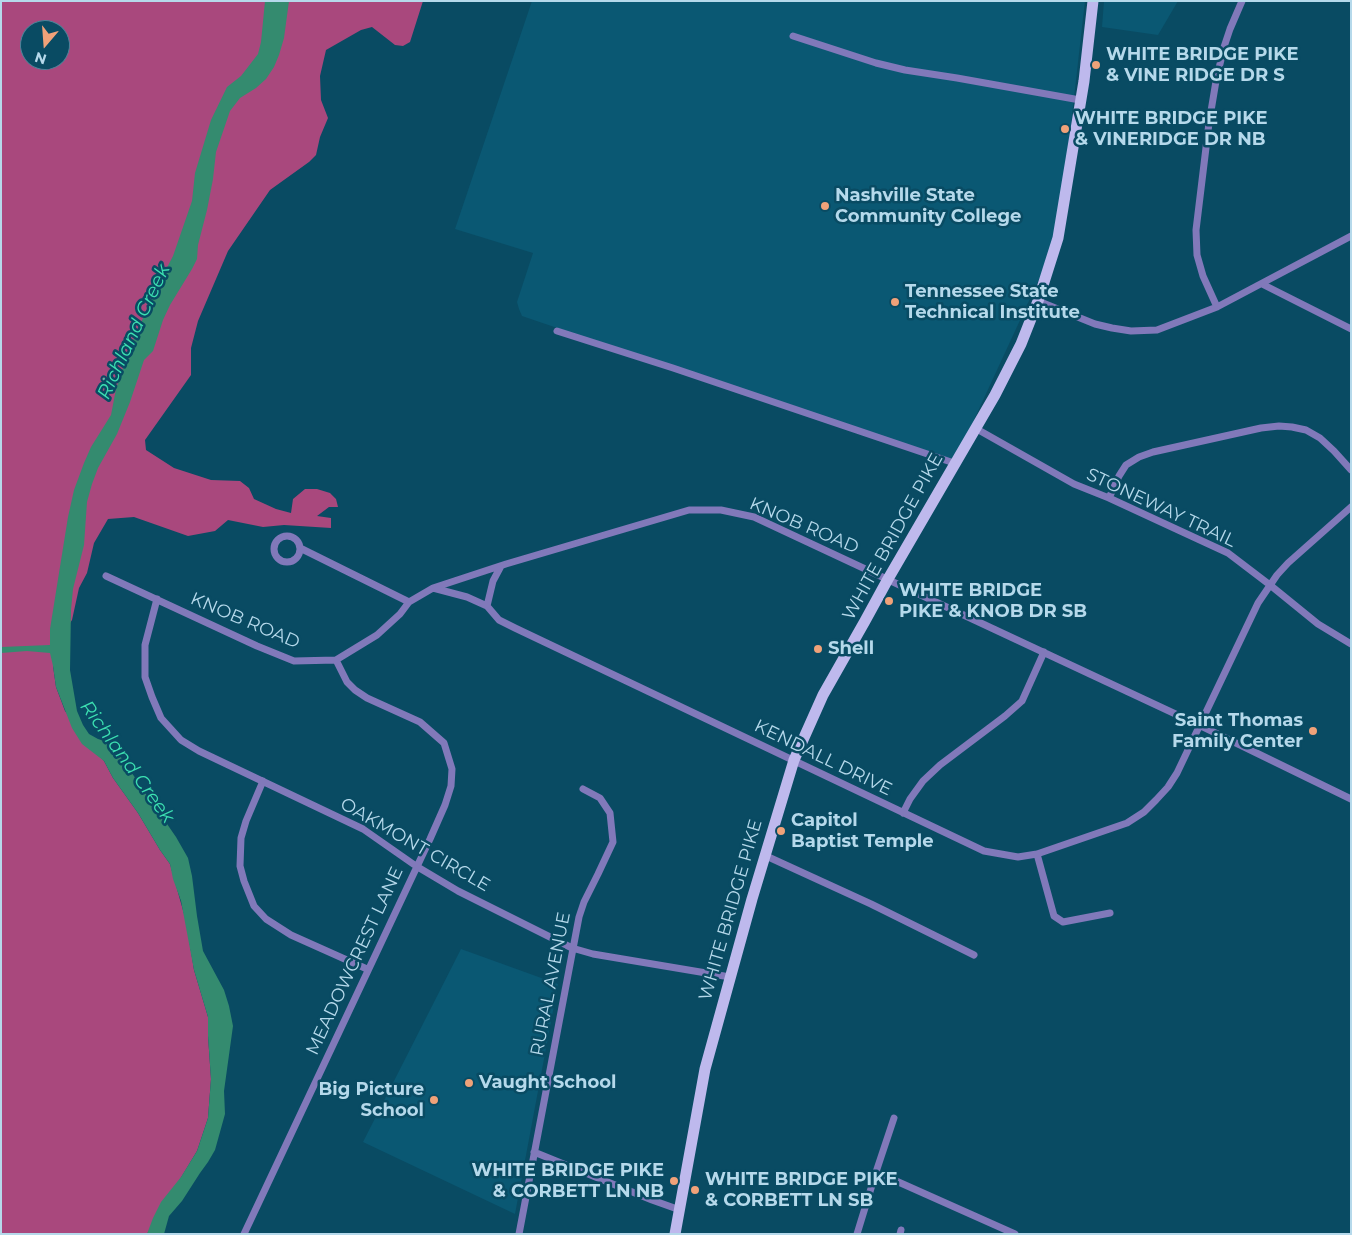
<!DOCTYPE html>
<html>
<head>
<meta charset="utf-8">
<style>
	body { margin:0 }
	#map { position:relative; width:1352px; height:1235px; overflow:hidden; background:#094b63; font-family:Montserrat,sans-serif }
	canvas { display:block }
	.frame { position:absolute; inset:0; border:2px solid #b5d9eb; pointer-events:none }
	.north { position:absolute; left:20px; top:20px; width:50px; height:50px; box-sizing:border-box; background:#094b63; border:1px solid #4e8499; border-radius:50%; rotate:198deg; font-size:14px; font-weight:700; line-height:20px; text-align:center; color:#b5d9eb }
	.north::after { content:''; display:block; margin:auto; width:18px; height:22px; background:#f0a279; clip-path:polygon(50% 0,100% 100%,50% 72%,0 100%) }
</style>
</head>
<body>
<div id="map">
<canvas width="1352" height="1235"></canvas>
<div class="frame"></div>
<div class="north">N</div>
</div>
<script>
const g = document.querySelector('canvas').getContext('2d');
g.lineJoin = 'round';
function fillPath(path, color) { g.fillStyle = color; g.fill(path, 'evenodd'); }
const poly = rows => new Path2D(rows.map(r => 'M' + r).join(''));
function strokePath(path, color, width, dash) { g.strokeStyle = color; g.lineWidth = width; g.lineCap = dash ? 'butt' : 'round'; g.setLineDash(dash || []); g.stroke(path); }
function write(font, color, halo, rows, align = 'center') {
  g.font = font + ' Montserrat,sans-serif'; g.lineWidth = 5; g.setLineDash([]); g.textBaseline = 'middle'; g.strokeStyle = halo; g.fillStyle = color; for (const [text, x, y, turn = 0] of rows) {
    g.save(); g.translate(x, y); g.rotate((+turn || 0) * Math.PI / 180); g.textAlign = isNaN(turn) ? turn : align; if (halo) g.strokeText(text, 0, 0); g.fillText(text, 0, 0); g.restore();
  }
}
fillPath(poly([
	[532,1,1085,1,1058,238,954,463,522,316,519,309,517,302,533,253,455,229],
	[1104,1,1178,1,1158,35,1102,27],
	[461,949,558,984,515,1214,363,1142]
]), '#0a5873');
fillPath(poly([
	[1,1,423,1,410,42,403,46,395,45,372,27,361,30,326,50,320,76,321,100,328,118,320,137,316,155,309,162,270,190,228,251,198,321,191,348,191,375,145,440,146,450,174,468,211,480,240,481,249,488,254,499,276,509,291,513,293,499,305,489,317,489,330,493,336,499,338,507,329,507,317,516,331,518,331,528,284,525,263,527,228,520,215,531,188,536,134,517,108,519,94,543,87,573,79,588,72,620,54,647,53,666,56,687,65,711,104,761,113,778,138,813,160,850,170,864,186,921,194,970,208,1017,208,1036,211,1079,208,1118,197,1151,147,1234,1,1234],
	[30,30,60,30,60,60,30,60]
]), '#a9487d');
fillPath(poly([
	[265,1,289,1,284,38,279,55,274,67,266,79,256,88,240,98,230,111,216,152,213,179,207,210,198,245,197,259,192,269,170,305,163,320,153,351,144,360,130,402,117,434,98,468,92,484,87,502,84,545,73,589,71,610,70,670,77,711,83,725,89,734,98,739,108,742,116,750,176,837,188,858,192,876,197,916,203,951,224,990,229,1006,233,1026,224,1091,225,1114,215,1150,208,1162,200,1173,182,1201,169,1216,164,1234,147,1234,153,1218,161,1202,181,1177,197,1151,208,1118,211,1079,208,1036,208,1017,194,970,181,901,173,879,170,864,160,850,138,813,113,778,104,761,82,744,72,728,56,687,53,666,50,653,27,651,1,653,1,647,50,645,50,629,68,517,74,490,84,463,91,447,111,415,116,389,130,347,157,287,173,256,192,201,195,173,211,120,227,87,241,76,258,54,261,42]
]), '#348b6f');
strokePath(poly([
	[793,36,876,63,905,70,957,78,1080,100],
	[1262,284,1351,329],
	[1038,301,1095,324,1112,328,1131,331,1157,330,1217,307,1351,236],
	[1217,307,1203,276,1197,255,1196,230,1209,123,1216,81,1224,47,1230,29,1242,1],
	[557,331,673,368,954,463],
	[975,428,1074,484,1109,498,1228,553,1270,585,1318,624,1351,644],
	[1109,498,1119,476,1126,465,1139,457,1153,452,1261,428,1279,426,1292,427,1306,430,1320,438,1334,451,1351,470],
	'274 549a13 13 0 1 1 26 0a13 13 0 1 1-26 0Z',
	[300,548,409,602],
	[106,576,257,646,294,661,336,660,377,635,400,614,409,602,433,588,506,564,689,510,721,510,754,517,1199,725,1351,799],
	[433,588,467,597,487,606,499,620,515,628,984,851,1018,857,1037,854,1127,823,1144,812,1156,800,1168,787,1177,773,1258,603,1277,575,1288,563,1351,507],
	[157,599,145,645,145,677,152,697,161,718,181,740,199,751,363,829,416,866,458,891,572,948,593,954,730,977],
	[487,606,493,581,501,566],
	[263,781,246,821,241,838,240,866,244,881,254,906,266,919,291,935,367,969],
	[903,813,910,799,923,781,940,765,1005,716,1022,701,1044,652],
	[1037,854,1054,916,1063,922,1110,913],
	[764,855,871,904,974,955],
	[534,1152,652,1200,680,1210],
	[876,1172,1015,1234],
	[244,1234,430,839,445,805,451,786,452,769,444,743,420,722,367,698,355,690,347,682,336,660],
	[519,1234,579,917,584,902,598,874,613,842,610,813,600,798,583,789],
	[857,1234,876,1172,894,1118],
	[900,1234,901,1230]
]), '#8179ba', 7);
strokePath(poly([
	[675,1234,705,1069,752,899,794,760,823,695,865,621,888,579,995,395,1021,344,1038,301,1058,238,1084,81,1093,1]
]), '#beb9ed', 11);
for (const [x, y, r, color] of [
	[1096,65,5,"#f0a279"],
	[1065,129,5,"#f0a279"],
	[825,206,5,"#f0a279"],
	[895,302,5,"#f0a279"],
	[889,601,5,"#f0a279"],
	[818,649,5,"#f0a279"],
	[1313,731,5,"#f0a279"],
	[781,831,5,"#f0a279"],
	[469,1083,5,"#f0a279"],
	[434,1100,5,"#f0a279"],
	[674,1181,5,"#f0a279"],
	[695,1190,5,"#f0a279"]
]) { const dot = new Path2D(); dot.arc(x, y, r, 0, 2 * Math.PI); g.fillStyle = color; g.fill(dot); strokePath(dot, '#094b63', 2); }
write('bold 18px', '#b5d9eb', '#094b63', [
	["WHITE BRIDGE PIKE",1106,55],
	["& VINE RIDGE DR S",1106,76],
	["WHITE BRIDGE PIKE",1075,119],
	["& VINERIDGE DR NB",1075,140],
	["Nashville State",835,196],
	["Community College",835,217],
	["Tennessee State",905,292],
	["Technical Institute",905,313],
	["WHITE BRIDGE",899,591],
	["PIKE & KNOB DR SB",899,612],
	["Shell",828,649],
	["Saint Thomas",1303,721,"right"],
	["Family Center",1303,742,"right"],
	["Capitol",791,821],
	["Baptist Temple",791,842],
	["Vaught School",479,1083],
	["Big Picture",424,1090,"right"],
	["School",424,1111,"right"],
	["WHITE BRIDGE PIKE",664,1171,"right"],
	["& CORBETT LN NB",664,1192,"right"],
	["WHITE BRIDGE PIKE",705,1180],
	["& CORBETT LN SB",705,1201]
], 'left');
write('18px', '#b5d9eb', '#094b63', [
	["STONEWAY TRAIL",1161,508,25],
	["KNOB ROAD",804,526,23],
	["WHITE BRIDGE PIKE",893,537,-61],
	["KNOB ROAD",245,621,23],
	["KENDALL DRIVE",823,758,26],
	["OAKMONT CIRCLE",415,845,30],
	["WHITE BRIDGE PIKE",731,910,-74],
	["MEADOWCREST LANE",355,961,-65],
	["RURAL AVENUE",551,984,-79]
]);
write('italic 19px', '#3ce0b1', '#094b63', [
	["Richland Creek",134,332,-65],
	["Richland Creek",127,762,54]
]);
</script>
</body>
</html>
